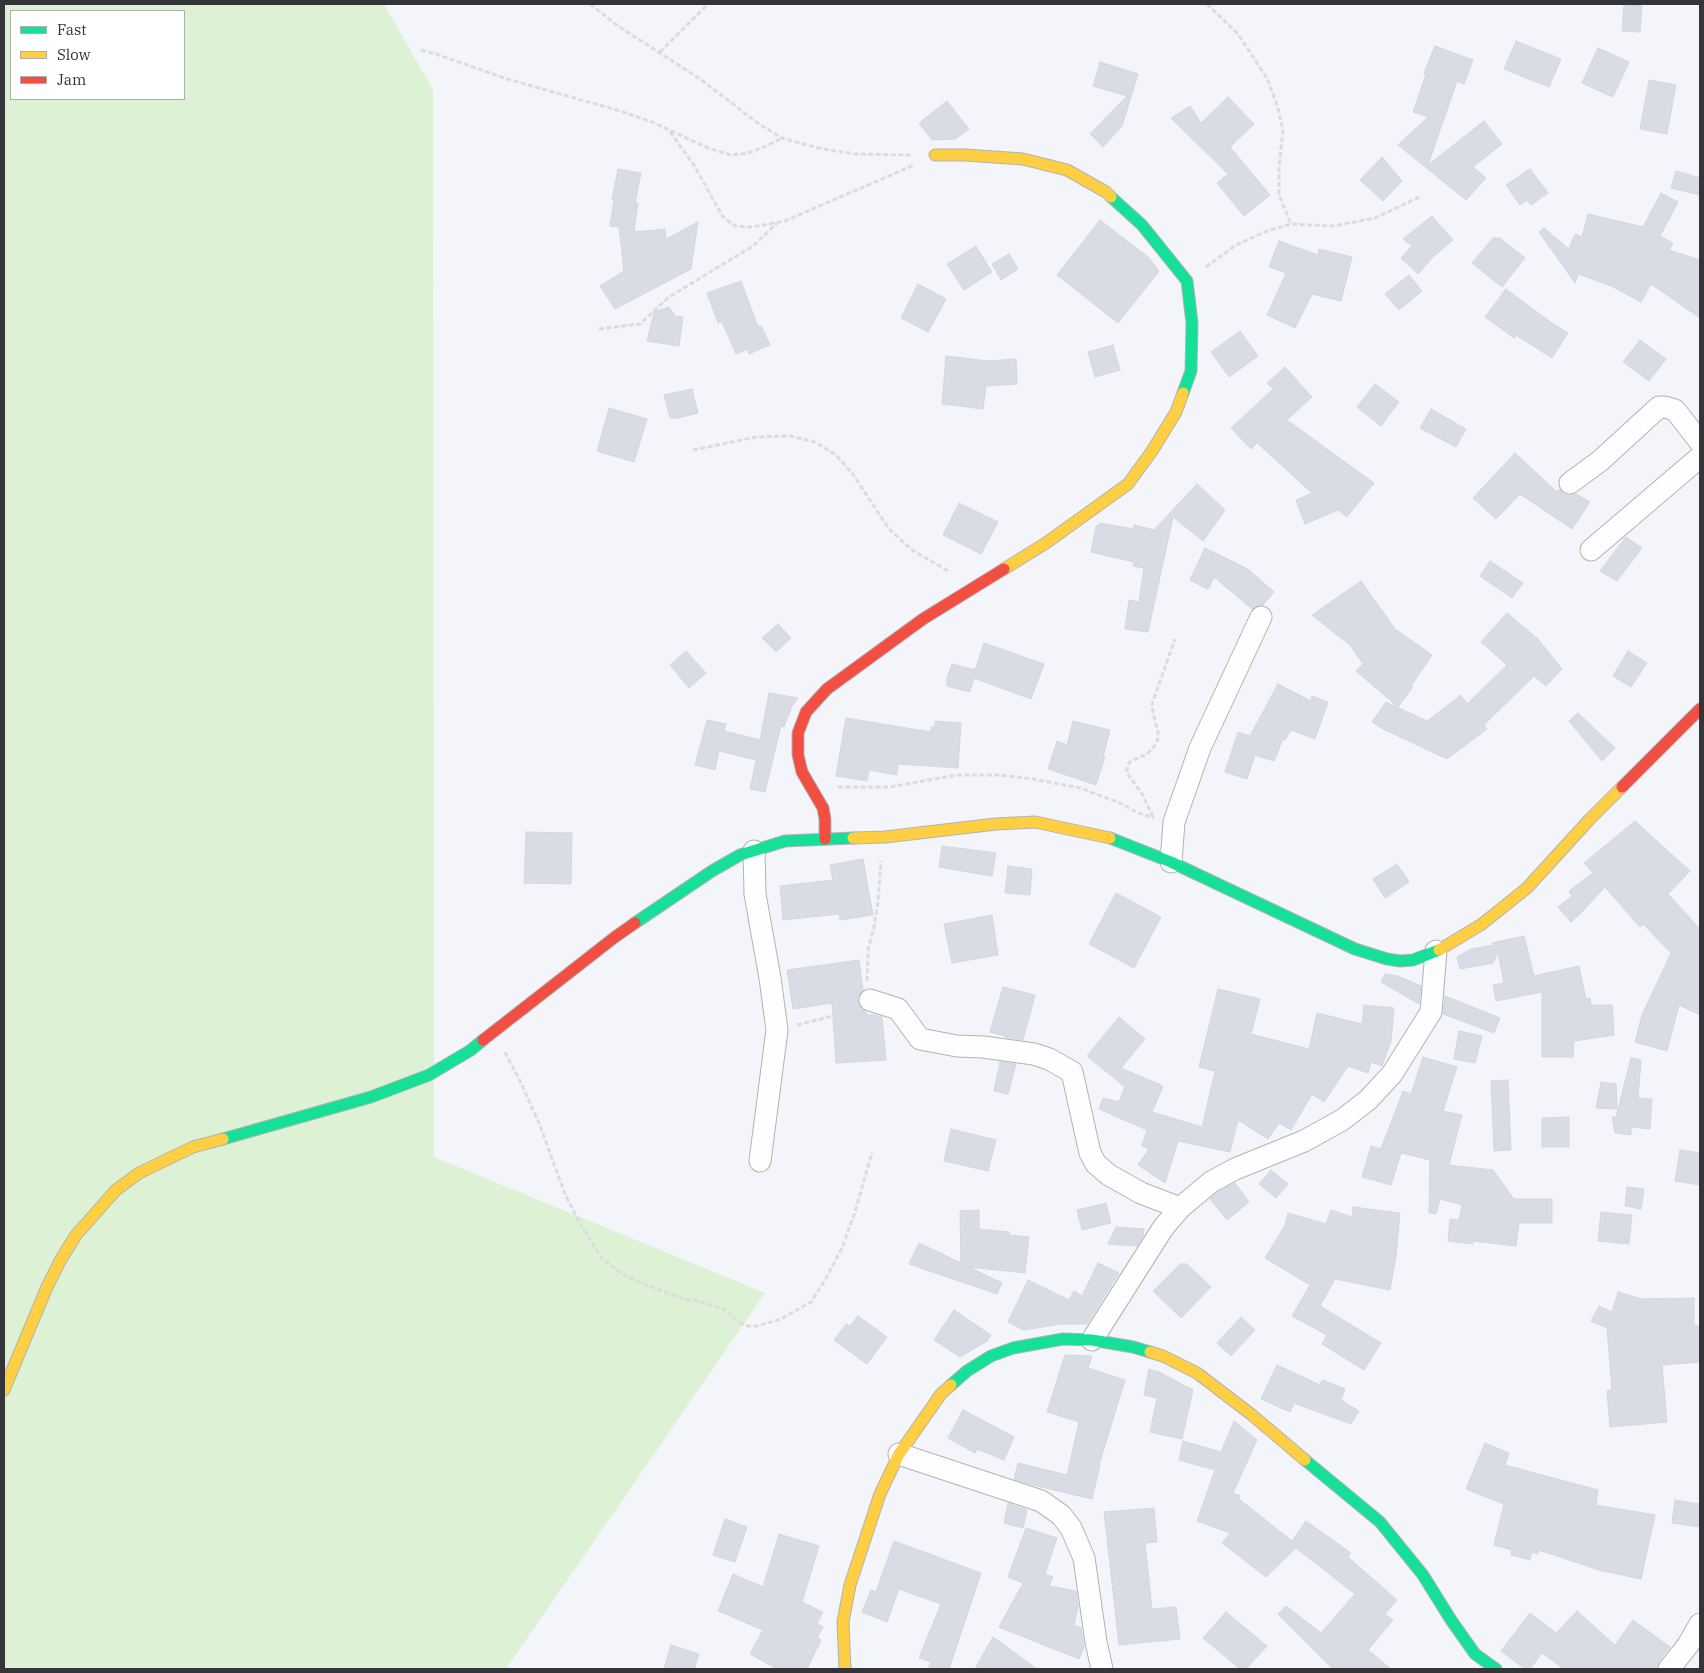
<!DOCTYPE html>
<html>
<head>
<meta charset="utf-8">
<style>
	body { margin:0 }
	#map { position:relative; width:1704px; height:1673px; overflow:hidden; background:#f3f5fa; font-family:"IBM Plex Serif",serif }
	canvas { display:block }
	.frame { position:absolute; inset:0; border:5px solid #333539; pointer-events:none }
	.legend { position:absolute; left:10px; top:10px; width:175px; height:90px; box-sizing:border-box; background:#fff; border:1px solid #adaeb0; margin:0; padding:6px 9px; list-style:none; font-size:15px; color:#333539 }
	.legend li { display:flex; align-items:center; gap:10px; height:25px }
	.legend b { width:25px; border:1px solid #adaeb0 }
</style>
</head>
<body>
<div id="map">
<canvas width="1704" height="1673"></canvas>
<div class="frame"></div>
<ul class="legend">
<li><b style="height:6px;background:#16e098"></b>Fast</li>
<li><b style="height:6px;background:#ffcf43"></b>Slow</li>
<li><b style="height:6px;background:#f24e42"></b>Jam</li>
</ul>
</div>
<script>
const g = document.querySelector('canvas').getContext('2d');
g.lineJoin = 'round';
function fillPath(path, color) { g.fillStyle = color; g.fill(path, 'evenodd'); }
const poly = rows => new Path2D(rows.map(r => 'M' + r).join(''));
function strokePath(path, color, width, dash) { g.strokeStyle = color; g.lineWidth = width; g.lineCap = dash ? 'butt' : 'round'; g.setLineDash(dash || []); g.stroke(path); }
fillPath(poly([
	[4,4,384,4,433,90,434,1157,765,1293,506,1669,4,1669],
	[11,11,184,11,184,99,11,99]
]), '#ddf2d4');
const building = poly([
	[1624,4,1642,6,1640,32,1622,31,1624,4],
	[1516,41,1561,59,1549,87,1504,69,1516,41],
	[1435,46,1473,60,1464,84,1457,81,1428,165,1484,121,1502,144,1473,167,1486,178,1466,200,1398,145,1428,117,1413,112,1426,74,1424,73,1435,46],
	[1598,48,1629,62,1613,97,1582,83,1598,48],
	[1100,62,1138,74,1122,126,1103,147,1090,134,1127,96,1093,86,1100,62],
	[1649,80,1676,85,1667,134,1640,129,1649,80],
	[1228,97,1254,124,1230,147,1270,195,1244,216,1217,183,1228,174,1171,118,1190,106,1201,123,1228,97],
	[947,101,969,129,955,139,932,140,919,123,947,101],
	[1382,157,1402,181,1383,201,1360,180,1382,157],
	[618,169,641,173,635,203,638,203,634,232,665,229,666,239,698,222,691,269,615,309,600,286,624,271,619,227,610,226,614,200,612,199,618,169],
	[1530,169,1548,193,1531,205,1527,200,1520,205,1506,185,1530,169],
	[1676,171,1700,178,1700,195,1671,188,1676,171],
	[1661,193,1678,202,1660,236,1673,243,1669,250,1700,260,1700,318,1651,284,1641,302,1611,286,1578,274,1575,283,1539,232,1544,228,1569,249,1575,234,1582,237,1588,214,1643,227,1661,193],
	[1432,216,1453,240,1434,256,1418,274,1401,258,1412,246,1403,239,1432,216],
	[1100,220,1148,257,1159,271,1118,323,1057,275,1100,220],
	[1493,238,1500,238,1525,258,1502,287,1472,263,1493,238],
	[1279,241,1318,255,1319,249,1352,257,1341,301,1312,294,1295,328,1267,315,1286,273,1269,267,1279,241],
	[976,246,992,272,964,290,947,264,976,246],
	[1009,254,1018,269,1001,280,992,264,1009,254],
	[1409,275,1422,291,1399,310,1385,294,1409,275],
	[741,281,758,327,761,326,770,345,749,354,747,349,736,354,722,322,718,323,707,293,741,281],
	[918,284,946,299,928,332,901,318,918,284],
	[1506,289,1552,323,1568,333,1552,358,1516,335,1514,338,1485,317,1506,289],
	[669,307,675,316,683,317,679,346,647,341,654,312,669,307],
	[1240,331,1258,356,1229,377,1211,352,1240,331],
	[1640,340,1666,359,1649,381,1623,362,1640,340],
	[1113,345,1120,370,1095,377,1088,352,1113,345],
	[946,356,988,361,1016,359,1017,384,986,386,983,409,942,404,946,356],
	[1285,367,1312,397,1287,420,1374,483,1347,517,1338,510,1305,524,1296,500,1312,493,1257,443,1251,449,1231,428,1273,389,1267,383,1285,367],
	[1375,384,1399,402,1381,426,1357,407,1375,384],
	[692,389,698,413,678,418,670,418,664,395,692,389],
	[609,408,647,419,634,462,597,451,609,408],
	[1431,409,1466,429,1456,447,1420,428,1431,409],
	[1515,453,1557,492,1559,489,1565,495,1571,495,1576,494,1590,502,1572,529,1520,494,1496,519,1473,498,1515,453],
	[1197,484,1225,510,1203,541,1173,517,1148,632,1125,629,1129,600,1139,602,1144,568,1133,566,1134,562,1091,552,1096,526,1101,523,1133,529,1134,525,1154,530,1197,484],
	[959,503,998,522,981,554,943,535,959,503],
	[1626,537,1642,548,1617,581,1600,571,1626,537],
	[1205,548,1248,569,1274,592,1263,605,1259,605,1252,609,1214,577,1208,589,1190,580,1205,548],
	[1490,561,1523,583,1512,598,1480,576,1490,561],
	[1361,581,1395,629,1432,655,1411,686,1413,687,1398,707,1356,671,1363,664,1351,646,1312,615,1361,581],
	[1507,613,1538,639,1562,669,1546,686,1534,676,1484,725,1487,729,1447,759,1383,729,1372,722,1386,702,1427,721,1461,695,1467,704,1507,665,1481,642,1507,613],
	[778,624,791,638,776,652,762,638,778,624],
	[984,643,1044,664,1031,699,974,678,970,692,947,686,947,678,952,664,975,670,984,643],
	[686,651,706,673,689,688,670,665,686,651],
	[1628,651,1647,663,1631,687,1613,676,1628,651],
	[1278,684,1311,701,1312,696,1328,702,1315,739,1291,730,1285,740,1283,739,1274,761,1255,755,1247,779,1225,772,1238,732,1250,736,1278,684],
	[769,693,798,698,792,706,784,727,781,726,765,792,750,789,756,760,719,751,715,770,695,765,707,720,726,724,724,731,760,740,769,693],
	[1578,713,1615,748,1602,761,1569,721,1578,713],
	[846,718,931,732,931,727,935,727,935,721,961,723,958,768,898,764,897,775,869,770,867,781,836,776,846,718],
	[1073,721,1110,730,1103,757,1105,757,1096,785,1048,769,1057,741,1067,745,1073,721],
	[1635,821,1690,871,1668,894,1700,929,1700,1015,1679,1005,1667,1051,1635,1042,1642,1015,1671,953,1643,924,1640,927,1605,887,1582,912,1571,922,1558,907,1572,896,1569,891,1593,873,1584,863,1635,821],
	[526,832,572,833,571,884,524,883,526,832],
	[942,846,996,853,992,876,939,867,942,846],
	[863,859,873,915,840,920,839,914,783,920,780,886,833,880,830,865,863,859],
	[1397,864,1409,882,1385,898,1373,879,1397,864],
	[1008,866,1032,869,1030,895,1005,893,1008,866],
	[1116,893,1161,917,1134,968,1089,944,1116,893],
	[992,915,998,955,952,963,944,924,992,915],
	[1524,936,1534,976,1579,966,1586,999,1590,998,1591,1005,1612,1005,1614,1035,1574,1041,1573,1057,1542,1057,1542,992,1496,1001,1493,985,1504,983,1498,953,1493,963,1460,969,1457,957,1471,949,1494,945,1492,943,1524,936],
	[859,960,863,990,858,996,858,1003,861,1009,866,1012,867,1015,874,1015,882,1017,886,1060,836,1063,832,1003,793,1009,787,970,859,960],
	[1385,974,1398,976,1421,986,1419,1004,1381,982,1385,974],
	[1003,987,1035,995,1023,1040,1005,1037,1005,1036,990,1032,1003,987],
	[1218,989,1260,999,1251,1034,1309,1049,1317,1013,1362,1024,1364,1005,1394,1008,1391,1041,1382,1066,1371,1062,1368,1073,1348,1066,1324,1102,1312,1094,1291,1130,1279,1123,1268,1139,1238,1120,1230,1152,1178,1141,1165,1183,1138,1165,1149,1149,1142,1146,1147,1130,1099,1109,1103,1098,1119,1102,1125,1087,1087,1056,1119,1017,1145,1039,1121,1068,1163,1086,1152,1112,1202,1127,1215,1071,1199,1067,1218,989],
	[1445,996,1500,1018,1494,1033,1443,1014,1445,996],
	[1459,1031,1482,1036,1475,1063,1454,1059,1459,1031],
	[1423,1057,1457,1067,1443,1111,1462,1115,1449,1165,1493,1170,1514,1199,1552,1199,1552,1223,1519,1223,1516,1246,1473,1241,1473,1244,1448,1241,1450,1219,1459,1220,1462,1205,1440,1199,1436,1214,1429,1213,1430,1160,1401,1153,1391,1185,1362,1177,1371,1146,1381,1149,1403,1091,1411,1094,1423,1057],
	[1631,1058,1641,1060,1638,1098,1652,1099,1650,1129,1631,1127,1631,1135,1615,1133,1612,1117,1616,1117,1631,1058],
	[1000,1062,1016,1064,1008,1094,994,1091,1000,1062],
	[1508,1080,1511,1150,1494,1151,1491,1081,1508,1080],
	[1601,1082,1616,1084,1617,1109,1596,1108,1601,1082],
	[1569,1117,1569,1147,1542,1147,1542,1118,1569,1117],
	[951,1129,996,1140,988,1171,944,1161,951,1129],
	[1680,1150,1700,1153,1700,1185,1675,1181,1680,1150],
	[1271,1170,1288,1184,1276,1198,1259,1184,1271,1170],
	[1235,1183,1249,1202,1227,1220,1210,1199,1218,1192,1235,1183],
	[1627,1187,1644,1189,1641,1209,1625,1206,1627,1187],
	[1106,1203,1111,1223,1082,1230,1077,1210,1106,1203],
	[1353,1207,1400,1213,1396,1256,1390,1290,1335,1279,1320,1306,1381,1343,1364,1370,1322,1344,1327,1335,1292,1316,1310,1285,1265,1258,1285,1225,1288,1213,1326,1224,1331,1210,1352,1217,1353,1207],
	[979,1210,979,1229,1009,1232,1009,1235,1029,1237,1025,1273,969,1267,1002,1283,997,1294,909,1264,919,1243,961,1263,960,1211,979,1210],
	[1601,1212,1632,1215,1629,1244,1598,1241,1601,1212],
	[1116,1227,1144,1229,1143,1236,1137,1246,1108,1244,1116,1227],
	[1098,1263,1119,1273,1087,1324,1060,1324,1024,1330,1008,1322,1028,1280,1069,1300,1074,1291,1082,1296,1098,1263],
	[1180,1264,1187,1264,1211,1287,1181,1318,1153,1291,1180,1264],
	[1618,1292,1642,1299,1694,1298,1694,1326,1700,1326,1700,1362,1662,1365,1667,1422,1610,1427,1607,1391,1612,1390,1607,1328,1591,1321,1599,1306,1612,1312,1618,1292],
	[954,1310,991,1335,987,1341,960,1357,934,1340,954,1310],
	[858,1316,887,1337,867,1364,834,1340,846,1324,850,1326,858,1316],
	[1241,1317,1255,1330,1231,1356,1217,1343,1241,1317],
	[1065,1355,1092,1356,1088,1368,1125,1380,1099,1465,1100,1465,1092,1499,1033,1485,1014,1479,1018,1463,1067,1475,1079,1422,1047,1412,1065,1355],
	[1277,1365,1320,1385,1322,1380,1345,1389,1341,1400,1359,1411,1351,1424,1294,1403,1290,1412,1261,1399,1277,1365],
	[1149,1369,1159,1372,1193,1390,1182,1439,1150,1432,1157,1398,1144,1395,1149,1369],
	[963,1410,1014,1437,1004,1460,977,1449,975,1453,948,1438,963,1410],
	[1234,1421,1257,1440,1233,1493,1240,1496,1239,1499,1292,1541,1306,1521,1351,1553,1348,1557,1397,1600,1385,1614,1393,1620,1368,1650,1391,1669,1333,1669,1278,1614,1286,1606,1321,1633,1355,1594,1296,1548,1266,1577,1222,1543,1230,1533,1197,1521,1215,1470,1179,1460,1183,1441,1221,1452,1234,1421],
	[1485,1443,1509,1453,1505,1465,1598,1490,1596,1505,1655,1515,1641,1579,1599,1570,1539,1550,1538,1554,1532,1552,1530,1560,1511,1555,1512,1550,1494,1545,1504,1504,1466,1489,1485,1443],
	[1675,1500,1700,1504,1700,1527,1672,1523,1675,1500],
	[1008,1503,1027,1510,1023,1528,1004,1523,1008,1503],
	[1154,1508,1157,1542,1145,1543,1152,1609,1176,1607,1180,1639,1119,1645,1104,1512,1154,1508],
	[725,1519,747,1527,735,1562,713,1555,725,1519],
	[1026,1528,1057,1538,1045,1574,1053,1577,1049,1586,1076,1591,1078,1606,1074,1625,1081,1628,1084,1647,1079,1659,999,1627,1023,1583,1008,1577,1026,1528],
	[779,1534,819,1546,802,1602,823,1612,817,1624,823,1627,817,1638,821,1640,807,1669,777,1669,750,1654,763,1630,718,1611,733,1574,763,1587,779,1534],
	[894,1541,981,1573,949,1669,928,1669,931,1662,919,1658,941,1604,899,1589,887,1622,862,1612,871,1590,876,1592,894,1541],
	[1577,1611,1615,1645,1633,1620,1670,1647,1659,1661,1657,1669,1564,1669,1542,1653,1530,1669,1525,1669,1501,1651,1530,1613,1556,1633,1577,1611],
	[1226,1612,1267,1646,1246,1669,1240,1669,1203,1638,1226,1612],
	[993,1637,1037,1669,975,1669,993,1637],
	[671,1645,699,1654,694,1669,664,1669,671,1645]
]);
fillPath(building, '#d9dce4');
strokePath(building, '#d4d6da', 1);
const street = poly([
	[1570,483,1600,461,1659,407,1665,407,1675,410,1700,442],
	[1591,550,1700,457],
	[754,851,755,894,770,978,777,1030,760,1161],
	[1171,862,1174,822,1200,748,1261,617],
	[870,1000,898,1009,920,1039,957,1046,983,1047,1034,1054,1049,1059,1072,1072,1090,1153,1096,1164,1109,1175,1141,1193,1180,1208],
	[1092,1340,1163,1228,1180,1208,1211,1182,1235,1169,1304,1141,1342,1120,1368,1100,1392,1074,1431,1012,1436,951],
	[899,1454,1041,1501,1061,1515,1071,1528,1084,1558,1096,1642,1102,1669],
	[1669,1669,1688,1645,1700,1624]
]);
const fast = poly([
	[1111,197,1142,225,1187,281,1192,323,1191,371,1183,393],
	[1110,838,1171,862,1355,949,1387,959,1400,961,1413,960,1439,950],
	[635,923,712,871,740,855,785,841,853,838],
	[223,1139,371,1097,429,1075,471,1050,483,1040],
	[951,1385,967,1371,991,1356,1013,1348,1063,1339,1092,1340,1133,1347,1150,1352],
	[1305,1460,1380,1522,1423,1575,1451,1620,1475,1654,1496,1669]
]);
const slow = poly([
	[935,155,965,155,1023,159,1067,170,1106,192,1111,197],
	[1004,569,1046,543,1128,484,1152,451,1176,412,1183,393],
	[853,838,885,837,996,824,1035,822,1110,838],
	[1439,950,1482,924,1527,888,1589,820,1622,787],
	[1150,1352,1163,1356,1197,1373,1252,1415,1305,1460],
	[4,1390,47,1287,60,1261,76,1235,116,1190,139,1173,193,1147,223,1139],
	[845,1669,843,1622,850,1585,880,1494,899,1454,941,1394,951,1385]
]);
const jam = poly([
	[1622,787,1700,709],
	[825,839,825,819,823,808,802,772,798,755,798,733,806,712,827,689,923,619,1004,569],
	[483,1040,615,937,635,923]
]);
strokePath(street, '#b1b3b7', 23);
strokePath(fast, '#b1b3b7', 13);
strokePath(slow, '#b1b3b7', 13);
strokePath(jam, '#b1b3b7', 13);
strokePath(poly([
	[590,4,618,26,700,79,759,124,782,138,818,148,855,154,912,155],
	[1207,4,1238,34,1267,78,1277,105,1283,130,1279,167,1279,195,1291,224],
	[421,50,436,54,507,79,617,110,652,122,708,148,731,155,748,153,764,147,782,138],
	[660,52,708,4],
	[670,132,694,165,723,217,735,226,752,227,785,221,914,165],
	[1206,267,1236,245,1267,231,1291,224,1333,226,1375,218,1422,196],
	[599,329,640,324,669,297,753,246,777,223],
	[693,450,756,437,790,436,815,442,836,455,852,473,889,529,912,550,950,572],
	[838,787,890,787,957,775,999,775,1033,779,1080,788,1120,803,1136,812,1154,818],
	[1153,817,1142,794,1127,773,1127,766,1131,761,1147,754,1154,747,1158,739,1158,732,1153,713,1152,704,1175,639],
	[867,981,868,950,874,927,878,902,881,861],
	[797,1025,852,1011],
	[505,1052,520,1081,539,1123,565,1194,581,1225,601,1257,622,1274,646,1285,684,1299,698,1301,726,1310,738,1322,748,1326,757,1326,781,1319,811,1302,825,1280,842,1248,855,1212,872,1152]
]), '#dbdcde', 3, [5, 2.5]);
strokePath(street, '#fdfefe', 21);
strokePath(fast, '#16e098', 11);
strokePath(slow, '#ffcf43', 11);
strokePath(jam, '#f24e42', 11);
</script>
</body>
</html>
